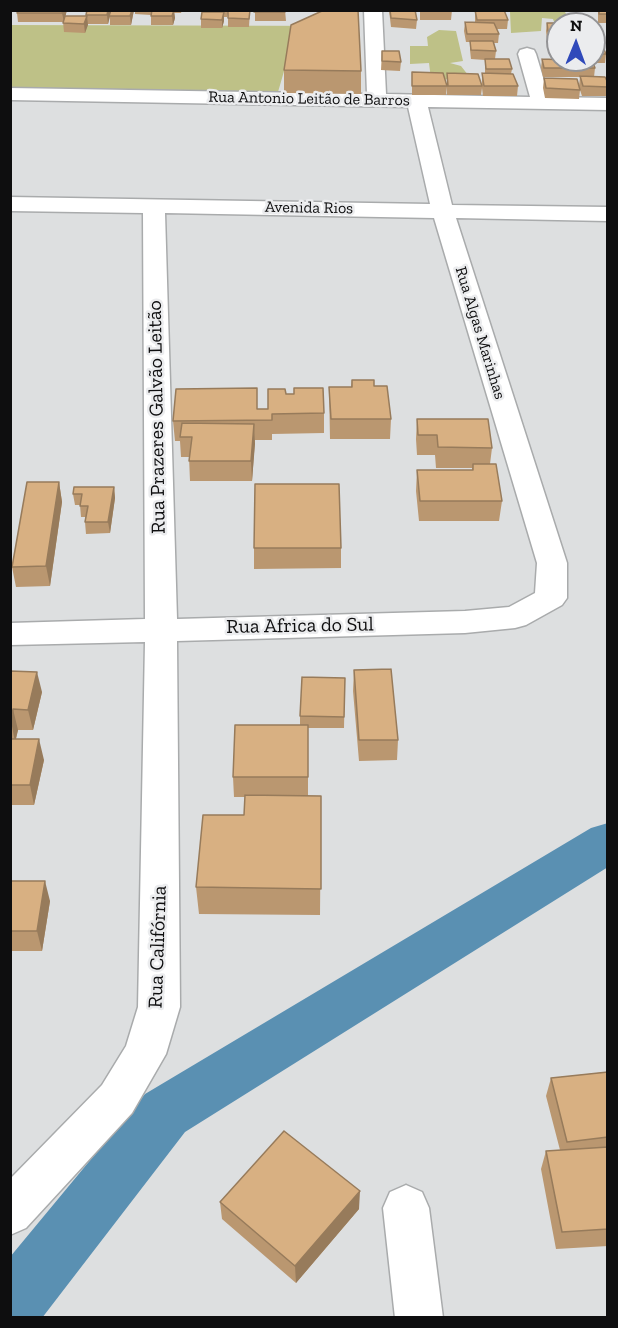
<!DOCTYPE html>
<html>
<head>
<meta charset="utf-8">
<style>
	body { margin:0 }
	#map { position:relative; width:618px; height:1328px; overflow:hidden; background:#dddfe0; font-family:"Zilla Slab",serif }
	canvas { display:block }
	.frame { position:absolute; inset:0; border:12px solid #0e0e0f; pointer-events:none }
	.north { position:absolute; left:546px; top:12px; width:60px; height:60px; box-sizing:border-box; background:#ebecee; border:2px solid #939395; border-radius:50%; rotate:1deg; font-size:16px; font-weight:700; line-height:24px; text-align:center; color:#0e0e0f }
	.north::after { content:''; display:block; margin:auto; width:21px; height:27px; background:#2f49ba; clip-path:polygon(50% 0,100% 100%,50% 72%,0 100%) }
</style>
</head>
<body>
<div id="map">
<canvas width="618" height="1328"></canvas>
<div class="frame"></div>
<div class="north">N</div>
</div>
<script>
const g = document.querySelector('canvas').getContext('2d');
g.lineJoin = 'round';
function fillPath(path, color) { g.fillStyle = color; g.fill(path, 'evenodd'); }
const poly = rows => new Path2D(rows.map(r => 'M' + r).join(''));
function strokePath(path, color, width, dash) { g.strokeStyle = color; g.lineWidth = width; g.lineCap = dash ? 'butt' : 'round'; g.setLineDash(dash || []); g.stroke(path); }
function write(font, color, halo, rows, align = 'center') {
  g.font = font + ' "Zilla Slab",serif'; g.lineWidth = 5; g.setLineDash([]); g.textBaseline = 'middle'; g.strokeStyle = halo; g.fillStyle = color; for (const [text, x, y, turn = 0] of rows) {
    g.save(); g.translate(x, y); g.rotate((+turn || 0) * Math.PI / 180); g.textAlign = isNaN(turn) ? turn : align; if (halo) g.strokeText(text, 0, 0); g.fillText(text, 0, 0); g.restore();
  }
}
fillPath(poly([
	[510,12,565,12,571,22,554,22,553,19,542,18,541,31,511,33],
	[11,25,351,26,291,47,278,92,11,90],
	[439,30,456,31,463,61,450,63,461,66,472,80,431,79,429,63,410,64,410,46,428,46,427,37]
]), '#bec187');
fillPath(poly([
	[608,823,608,867,185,1132,42,1318,10,1318,10,1257,145,1094,591,828,608,823]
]), '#5a90b2');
const minor = poly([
	[364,10,382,10,386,94,530,97,518,54,520,50,527,48,534,50,536,54,549,97,608,98,608,110,428,107,452,205,608,207,608,221,456,218,567,563,567,598,562,605,526,625,515,628,465,633,177,641,180,1007,166,1054,132,1113,26,1228,10,1235,10,1179,102,1085,126,1046,138,1007,145,642,10,645,10,623,145,619,143,213,10,211,10,197,430,204,408,107,10,100,10,88,367,94,364,10],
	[165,213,434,218,537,563,535,593,509,607,465,611,177,619,165,213],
	[406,1185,422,1192,429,1208,443,1318,395,1318,383,1208,390,1192,406,1185]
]);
strokePath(minor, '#a9abac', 3);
fillPath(minor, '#fff');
fillPath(poly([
	[19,10,67,10,65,16,86,16,86,15,134,10,131,25,110,25,110,17,108,24,88,24,85,33,64,32,63,22,18,22,17,13],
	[135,10,182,10,181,13,174,13,175,18,173,25,151,25,151,15,135,14],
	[206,10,250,10,249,27,228,27,228,13,227,17,224,17,224,21,222,28,201,28,201,19,206,12],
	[255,10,285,10,286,21,255,21],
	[389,10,415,10,417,20,416,29,391,27],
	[420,10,452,10,451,20,420,20],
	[475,10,508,20,507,29,497,29,499,34,498,43,494,43,496,51,495,59,512,69,511,74,518,86,517,96,483,96,482,88,481,95,447,95,447,87,446,95,412,95,412,72,447,86,447,73,482,85,482,73,485,73,485,60,471,59,470,50,470,42,466,42,464,31,465,22,475,22],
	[598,10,608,10,608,23,598,23],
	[547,23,558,24,558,60,594,60,594,34,605,43,604,48,606,54,605,63,593,63,595,68,594,77,608,83,608,96,582,96,580,90,579,99,545,98,543,88,544,78,579,86,580,77,543,77,541,68,542,59,553,59,549,40,547,40,546,31],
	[382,51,401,62,400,71,381,70],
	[284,70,361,71,361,94,284,93],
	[352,380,374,386,391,419,390,439,330,439,329,387,351,387],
	[286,394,324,413,324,433,272,434,272,440,255,440,252,481,190,481,189,457,181,457,180,441,175,441,173,421,268,409],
	[417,419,492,448,490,464,502,501,499,521,419,521,416,491,417,470,472,470,472,468,436,468,435,455,417,455,416,439],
	[59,482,62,502,50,586,16,587,12,567],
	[114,487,115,498,110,533,86,534,85,522,86,517,81,517,80,505,75,505,73,494],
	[254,548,341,548,341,568,254,569],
	[354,670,398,740,397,760,359,761,353,691],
	[10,671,42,692,33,730,18,730,16,739,44,760,34,805,10,805],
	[345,678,344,728,308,728,308,796,321,796,320,915,199,914,196,887,244,815,245,797,234,797,233,777,300,725,300,716],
	[10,881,50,901,42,951,10,951],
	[608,1067,608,1246,556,1249,541,1169,546,1151,560,1150,546,1096,551,1078,606,1072],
	[220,1202,359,1209,296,1283,222,1219]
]), '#ba9770');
fillPath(poly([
	[63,10,67,10,64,22,62,13],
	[108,10,111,10,108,24,107,15],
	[132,10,134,10,131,25,130,16],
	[174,10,175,18,173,25,172,16],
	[224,12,224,21,222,28,222,20],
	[87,16,88,25,85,33,84,24],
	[254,424,255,444,252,481,251,461],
	[59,482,62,502,50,586,46,566],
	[114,487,115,498,110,533,108,522],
	[37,672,42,692,33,730,28,710],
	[13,709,18,730,15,742,11,721],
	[39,739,44,760,34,805,30,785],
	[45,881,50,901,42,951,37,931],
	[360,1191,359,1209,296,1283,295,1266]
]), '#977b5b');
const building = poly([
	[19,10,63,10,62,13,17,13,19,10],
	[87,10,108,10,107,15,86,15,87,10],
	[111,10,132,10,130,16,109,16,111,10],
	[152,10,174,10,172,16,151,16,152,10],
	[228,10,250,10,249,19,228,18,228,10],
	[255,10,285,10,285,12,254,12,255,10],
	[329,10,358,10,361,71,284,70,291,25,322,11,329,10],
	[390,10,415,10,417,20,391,18,390,10],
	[421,10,452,10,452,11,421,11,421,10],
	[475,10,504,10,508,20,477,20,475,10],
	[599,10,608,10,608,14,599,14,599,10],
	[202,12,224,12,222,20,201,19,202,12],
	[65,16,87,16,84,24,63,23,65,16],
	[465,22,494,23,499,34,467,34,465,22],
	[547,23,569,23,570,24,558,24,558,31,548,31,547,23],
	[550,33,558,33,558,41,552,41,550,33],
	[594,34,601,34,605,43,594,42,594,34],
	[470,41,493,41,496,51,471,50,470,41],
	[553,44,558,44,558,53,554,53,553,44],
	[594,45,602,45,606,54,594,54,594,45],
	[382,51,399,51,401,62,382,61,382,51],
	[485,59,509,59,512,69,486,69,485,59],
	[542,59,567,60,568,63,568,60,592,60,595,68,544,68,542,59],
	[412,72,443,73,447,86,412,86,412,72],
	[447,73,478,74,482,86,448,86,447,73],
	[482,73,513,74,518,86,484,86,482,73],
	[580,76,605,77,608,83,608,87,583,86,580,76],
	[544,78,577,79,580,90,546,88,544,78],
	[352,380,374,380,374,386,387,386,391,419,331,419,329,387,352,387,352,380],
	[257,388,257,409,268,409,268,389,285,389,286,394,294,394,294,388,323,388,324,413,272,414,272,420,173,421,176,389,257,388],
	[417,419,488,419,492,448,438,447,437,435,418,435,417,419],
	[182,423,254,424,251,461,189,461,192,437,180,437,182,423],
	[473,464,496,464,502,501,420,501,417,470,473,470,473,464],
	[27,482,59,482,46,566,12,567,27,482],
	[255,484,339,484,341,548,254,548,255,484],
	[74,487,114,487,108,522,85,522,88,506,80,506,82,494,73,494,74,487],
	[391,669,398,740,359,740,354,670,391,669],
	[10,671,37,672,28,710,13,709,11,721,10,671],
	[302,677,345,678,344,717,300,716,302,677],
	[235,725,308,725,308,777,233,777,235,725],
	[10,739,39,739,30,785,10,785,10,739],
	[245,795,321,796,321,889,196,887,203,815,244,815,245,795],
	[10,881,45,881,37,931,10,931,10,881],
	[608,1072,608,1137,567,1142,551,1078,608,1072],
	[284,1131,360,1191,295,1266,220,1202,284,1131],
	[608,1147,608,1229,562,1232,546,1151,608,1147]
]);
fillPath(building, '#d8b082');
strokePath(building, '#977b5b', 1.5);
write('16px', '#0e0e0f', '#ebecee', [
	["Rua Antonio Leitão de Barros",309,99,1],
	["Avenida Rios",309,208,1],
	["Rua Algas Marinhas",480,333,73]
]);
write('20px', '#0e0e0f', '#ebecee', [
	["Rua Prazeres Galvão Leitão",157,417,-91],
	["Rua Africa do Sul",300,626,-1],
	["Rua Califórnia",158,947,-88]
]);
</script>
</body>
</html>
